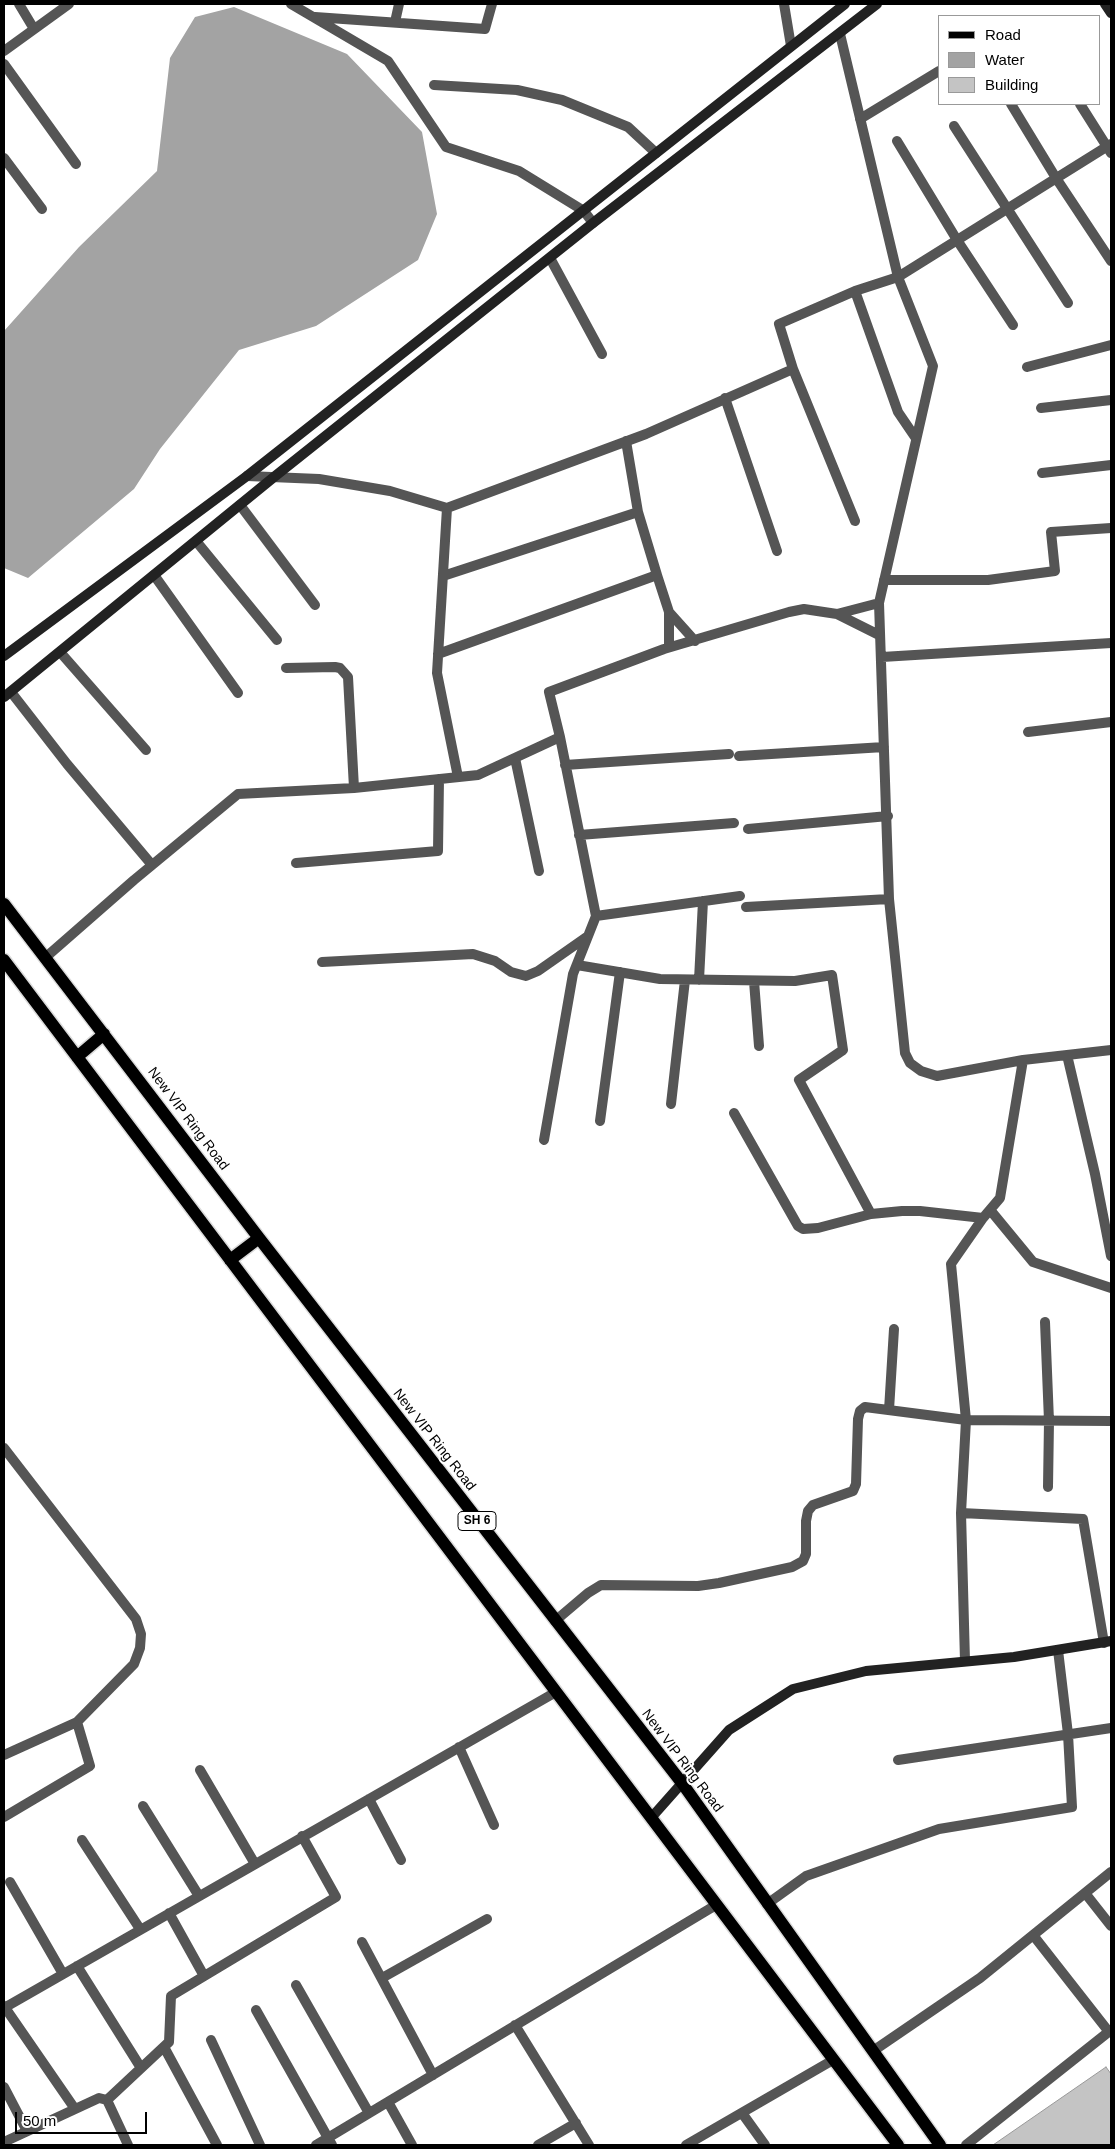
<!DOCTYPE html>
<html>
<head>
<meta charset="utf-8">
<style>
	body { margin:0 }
	#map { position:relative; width:1115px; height:2149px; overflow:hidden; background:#fff; font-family:Helvetica,sans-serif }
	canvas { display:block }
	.frame { position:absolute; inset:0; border:5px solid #000; pointer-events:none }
	.legend { position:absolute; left:938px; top:15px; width:162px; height:90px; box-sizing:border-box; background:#fff; border:1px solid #999; margin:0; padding:6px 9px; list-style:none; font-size:15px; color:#000 }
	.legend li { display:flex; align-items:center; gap:10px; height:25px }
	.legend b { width:25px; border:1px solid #999 }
	.scale { position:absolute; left:15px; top:2112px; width:132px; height:22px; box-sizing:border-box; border:2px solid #000; border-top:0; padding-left:6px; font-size:15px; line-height:18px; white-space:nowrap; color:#000; -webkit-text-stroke:4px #fff; paint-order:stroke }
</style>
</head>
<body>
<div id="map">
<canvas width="1115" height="2149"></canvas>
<div class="frame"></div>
<ul class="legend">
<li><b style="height:6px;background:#000"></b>Road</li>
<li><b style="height:14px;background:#a3a3a3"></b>Water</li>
<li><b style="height:14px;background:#c4c4c4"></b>Building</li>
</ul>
<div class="scale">50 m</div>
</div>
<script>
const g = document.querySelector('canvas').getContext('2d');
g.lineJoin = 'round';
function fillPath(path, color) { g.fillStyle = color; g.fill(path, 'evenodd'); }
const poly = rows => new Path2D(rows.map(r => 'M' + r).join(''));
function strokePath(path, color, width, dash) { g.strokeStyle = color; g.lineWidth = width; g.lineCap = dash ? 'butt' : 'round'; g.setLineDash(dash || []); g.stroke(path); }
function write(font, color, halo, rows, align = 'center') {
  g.font = font + ' Helvetica,sans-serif'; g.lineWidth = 4; g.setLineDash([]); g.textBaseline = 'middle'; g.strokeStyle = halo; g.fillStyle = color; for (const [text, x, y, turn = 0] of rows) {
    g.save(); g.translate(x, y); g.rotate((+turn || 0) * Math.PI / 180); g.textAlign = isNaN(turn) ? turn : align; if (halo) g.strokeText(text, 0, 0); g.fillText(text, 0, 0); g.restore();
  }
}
fillPath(poly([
	[234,7,347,54,422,132,437,214,418,260,316,326,239,350,160,449,134,489,28,578,4,568,4,331,79,247,157,171,170,58,195,17]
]), '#a3a3a3');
const building = poly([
	[1106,2067,1111,2074,1111,2145,993,2145,1106,2067]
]);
fillPath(building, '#c4c4c4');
strokePath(building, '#999', 1);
const primary = poly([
	[4,904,259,1238,682,1783,940,2145],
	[4,960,898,2145],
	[77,1057,104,1034],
	[230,1260,259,1238]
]);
strokePath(primary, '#dbdbdb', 15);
strokePath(poly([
	[19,4,34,29],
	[291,4,388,61,446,147,519,171,584,211,593,223],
	[784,4,791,46],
	[315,17,485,29,492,4],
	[395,22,399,4],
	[4,51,69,4],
	[4,64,76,164],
	[434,85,517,90,562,100,628,127,656,153],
	[1011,104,1056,178,1111,261],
	[1080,104,1111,153],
	[860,119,939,71],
	[954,126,1068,303],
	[897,141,957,240,1013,325],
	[4,158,42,209],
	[550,258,602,354],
	[855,291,898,412,915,437],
	[1027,367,1111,345],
	[793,369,855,521],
	[725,398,777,551],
	[1041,408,1111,400],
	[1042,473,1111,465],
	[247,476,319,479,390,491,447,508],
	[240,505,315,605],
	[196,541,277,640],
	[154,575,238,693],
	[657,575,669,612,669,647],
	[443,576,638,512,626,441],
	[884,580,988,580,1055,571,1051,532,1111,528],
	[879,603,889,899,905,1053,910,1063,921,1071,937,1076,1023,1060],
	[669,612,695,641],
	[837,614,879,603,933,366,898,277,1111,144],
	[60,652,146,750],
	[438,654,657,575,638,512],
	[882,657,1111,643],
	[286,668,335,667,340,668,348,677,354,788],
	[11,692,67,764,152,865],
	[1028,732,1111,722],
	[739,756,884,747],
	[515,758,539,871],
	[565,765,729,754],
	[458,777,437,673,447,508,646,434,793,369,779,324,855,291,898,277,840,34],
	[748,829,888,816],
	[579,835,734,823],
	[296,863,438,851,439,779],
	[746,907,889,899],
	[596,916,740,896],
	[46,957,134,880,238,794,354,788,478,775,560,737,549,692,664,649,789,612,804,609,837,614,879,635],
	[322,962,473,954,495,961,511,972,526,976,538,971,588,936],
	[577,965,660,979,795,981,832,975,843,1050,799,1080,871,1214],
	[699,980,703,901],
	[754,981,759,1046],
	[1067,1055,1095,1174,1111,1256],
	[671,1104,685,980],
	[734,1113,798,1226,803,1229,818,1228,871,1214,902,1211,920,1211,983,1218],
	[600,1121,620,972],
	[544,1140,573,974,596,916,560,737],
	[991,1211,1033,1262,1111,1288],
	[1045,1322,1049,1421,1048,1487],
	[889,1410,894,1329],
	[4,1448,136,1619,141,1634,140,1648,134,1664,77,1722,4,1755],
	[961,1513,965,1661],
	[555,1621,588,1593,601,1585,698,1586,719,1583,792,1567,803,1561,806,1554,806,1521,808,1511,813,1505,853,1491,856,1484,858,1419,860,1411,865,1407,966,1420,1111,1421],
	[1104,1643,1083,1519,961,1513,966,1420,951,1264,983,1218,1000,1198,1023,1060,1111,1050],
	[459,1747,494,1825],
	[898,1760,1111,1728],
	[200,1770,255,1864],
	[369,1799,401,1860],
	[143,1806,199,1896],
	[4,1817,90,1766,77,1722],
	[82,1840,140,1929],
	[10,1882,63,1974],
	[1085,1893,1111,1926],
	[767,1904,806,1876,939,1829,1072,1807,1068,1734,1058,1650],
	[169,1913,204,1976],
	[1033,1935,1109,2032],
	[362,1942,433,2075],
	[77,1966,141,2068],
	[382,1978,487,1919],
	[296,1985,369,2113],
	[4,2006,75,2109],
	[4,2008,556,1692],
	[256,2010,332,2145],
	[515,2025,589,2145],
	[211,2040,260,2145],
	[164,2047,217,2145],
	[873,2051,980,1978,1111,1872],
	[4,2087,27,2131],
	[388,2102,412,2145],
	[742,2113,765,2145],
	[4,2142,99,2098,107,2100],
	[128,2145,107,2100,169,2042,171,1996,336,1897,302,1836],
	[316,2145,716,1905],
	[538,2145,576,2123],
	[686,2145,833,2060],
	[966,2145,1111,2030]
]), '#555', 10);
strokePath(poly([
	[1105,4,1111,13],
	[4,656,247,476,845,4],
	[4,697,274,477,593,223,877,4],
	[651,1818,729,1730,793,1689,866,1671,1014,1657,1111,1641]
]), '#222', 10);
strokePath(primary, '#000', 12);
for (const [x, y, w] of [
	[477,1521,38]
]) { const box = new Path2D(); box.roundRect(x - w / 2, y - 9.5, w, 19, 4); g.fillStyle = '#fff'; g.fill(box); strokePath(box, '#000', 1); }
write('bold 12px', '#000', null, [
	["SH 6",477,1521]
]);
write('14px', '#000', '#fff', [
	["New VIP Ring Road",188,1119,53],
	["New VIP Ring Road",434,1440,52],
	["New VIP Ring Road",682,1761,53]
]);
</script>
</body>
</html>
